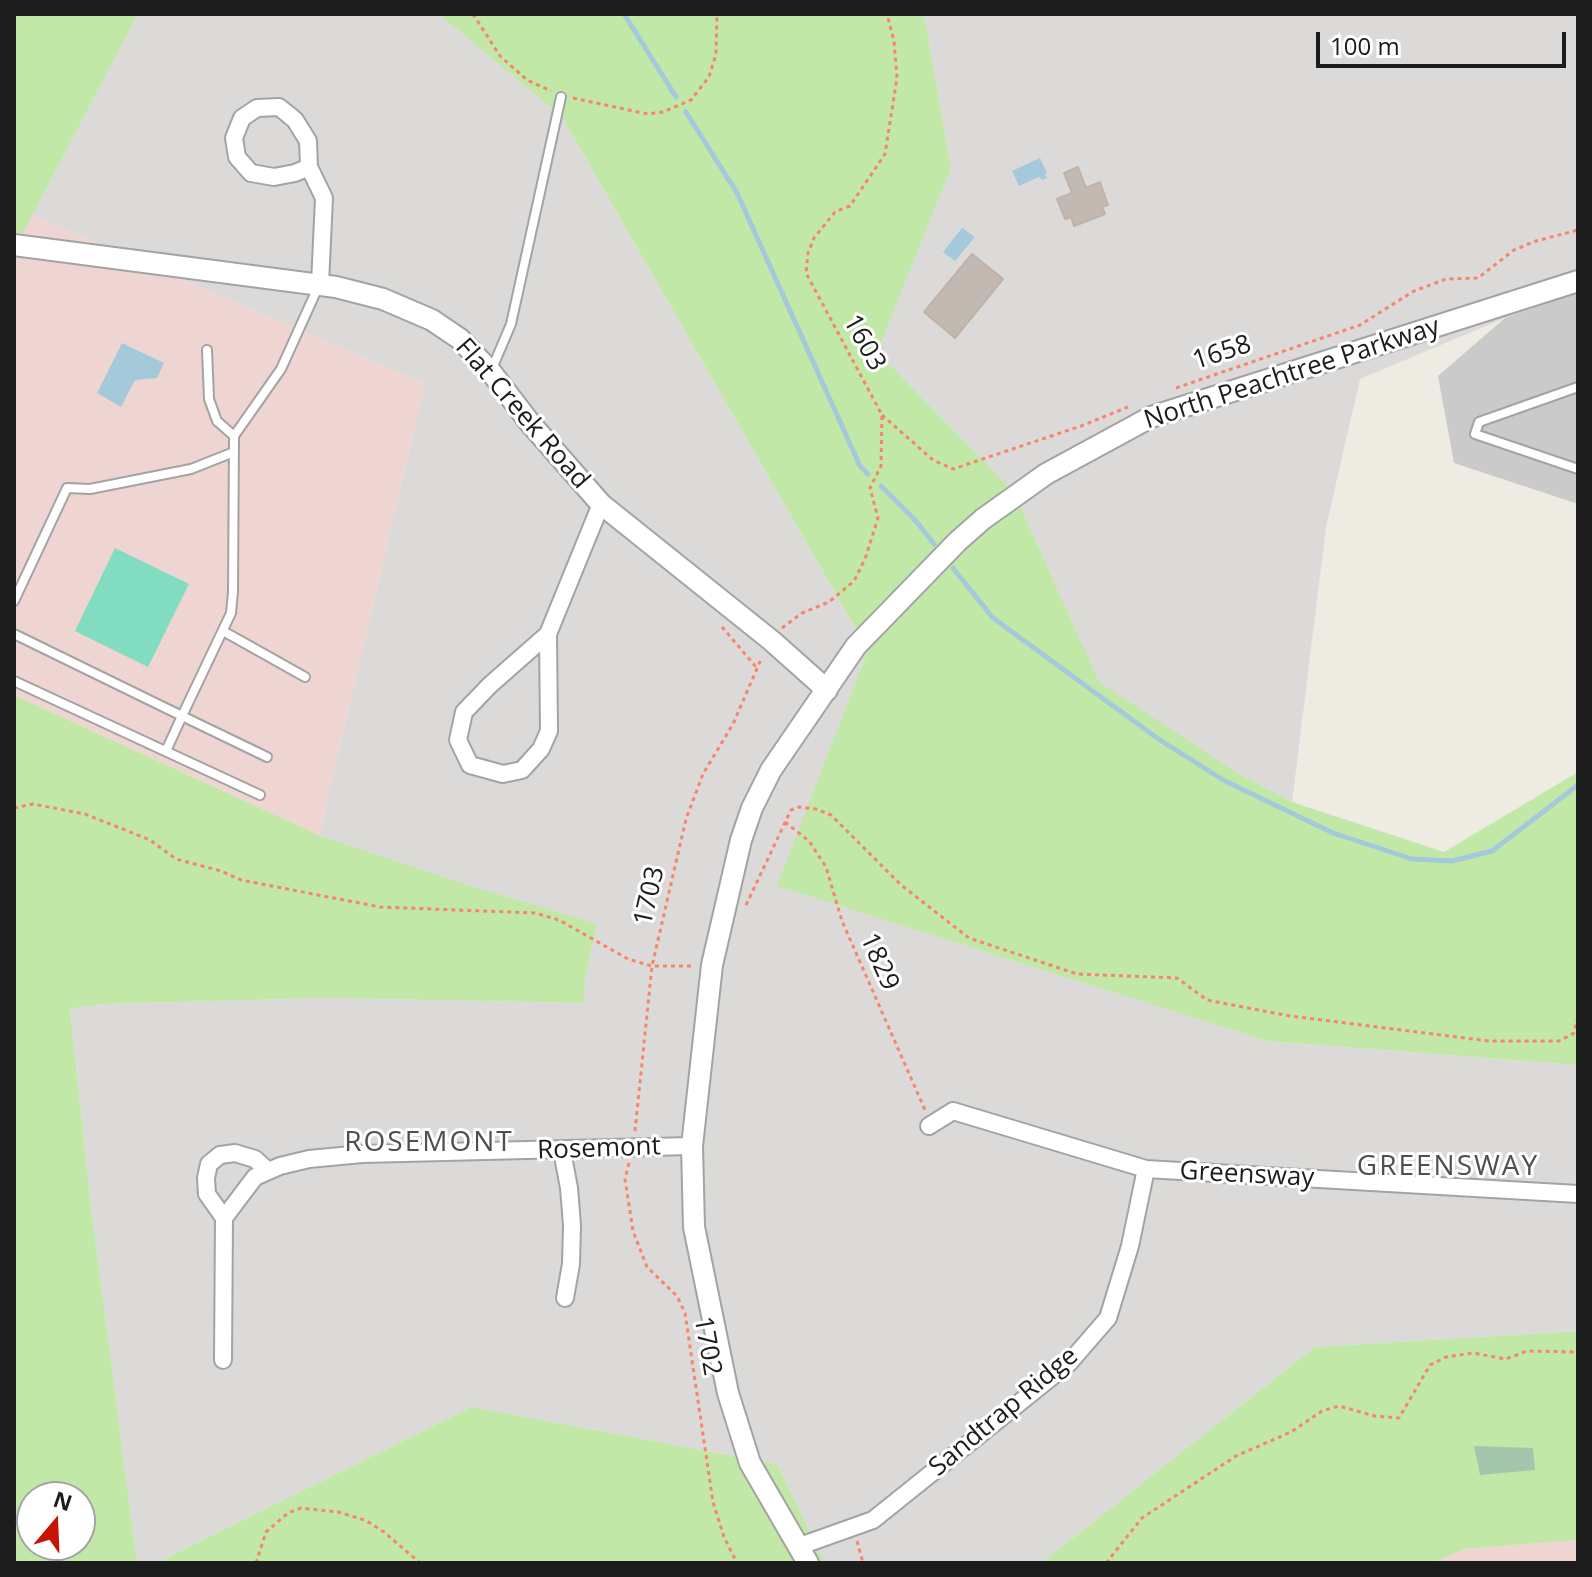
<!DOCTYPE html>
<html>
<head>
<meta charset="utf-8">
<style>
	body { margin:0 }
	#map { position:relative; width:1592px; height:1577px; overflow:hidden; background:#eeebe2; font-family:"Open Sans",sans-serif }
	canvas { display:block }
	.frame { position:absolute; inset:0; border:16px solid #1c1c1c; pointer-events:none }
	.north { position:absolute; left:16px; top:1481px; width:80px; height:80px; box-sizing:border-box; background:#fff; border:2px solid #a4a4a4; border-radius:50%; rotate:19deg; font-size:22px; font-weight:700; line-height:32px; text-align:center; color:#1c1c1c }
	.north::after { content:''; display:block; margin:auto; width:28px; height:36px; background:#c51404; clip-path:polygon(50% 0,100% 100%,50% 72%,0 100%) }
	.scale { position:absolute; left:1316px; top:32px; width:250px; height:36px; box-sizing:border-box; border:4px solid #1c1c1c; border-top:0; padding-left:10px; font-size:24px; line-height:28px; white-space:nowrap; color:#1c1c1c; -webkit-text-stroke:6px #fff; paint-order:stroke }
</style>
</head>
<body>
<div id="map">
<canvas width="1592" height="1577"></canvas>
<div class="frame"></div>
<div class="north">N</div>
<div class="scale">100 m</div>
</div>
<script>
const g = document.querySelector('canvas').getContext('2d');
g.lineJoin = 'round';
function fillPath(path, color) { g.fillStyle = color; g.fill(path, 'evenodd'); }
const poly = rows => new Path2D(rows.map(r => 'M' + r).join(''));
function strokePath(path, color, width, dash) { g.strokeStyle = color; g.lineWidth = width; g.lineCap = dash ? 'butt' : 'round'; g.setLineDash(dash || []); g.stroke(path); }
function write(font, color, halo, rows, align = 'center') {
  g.font = font + ' "Open Sans",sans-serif'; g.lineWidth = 6; g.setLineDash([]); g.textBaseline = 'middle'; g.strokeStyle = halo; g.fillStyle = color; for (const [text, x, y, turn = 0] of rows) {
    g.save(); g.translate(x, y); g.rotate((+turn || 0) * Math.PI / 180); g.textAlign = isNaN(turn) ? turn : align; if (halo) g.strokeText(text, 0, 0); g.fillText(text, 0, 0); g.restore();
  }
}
fillPath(poly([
	[138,14,438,14,562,117,868,650,778,886,1267,1041,1578,1065,1578,1331,1315,1347,1041,1563,825,1563,777,1464,472,1407,156,1563,137,1563,90,1199,70,1007,103,1004,326,998,584,1003,585,980,597,925,475,887,319,835,425,384,32,215],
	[924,14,1578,14,1578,292,1505,318,1360,379,1326,527,1292,802,1241,775,1099,683,1014,492,876,352,951,168]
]), '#dbdad9');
fillPath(poly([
	[32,215,425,384,319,835,14,695,14,250],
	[1578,1540,1578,1563,1433,1563,1465,1549]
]), '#efd5d1');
fillPath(poly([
	[1578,292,1578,504,1454,463,1438,376,1505,318]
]), '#cacaca');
fillPath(poly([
	[14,14,138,14,14,250],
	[438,14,924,14,951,168,877,352,1014,492,1099,682,1241,775,1292,802,1444,852,1578,772,1578,1065,1267,1041,777,886,868,650,562,117],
	[14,695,319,835,475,887,597,924,585,980,584,1003,326,998,103,1004,70,1008,90,1199,137,1563,14,1563],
	[32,1497,80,1497,80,1545,32,1545],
	[1578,1331,1578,1540,1465,1549,1433,1563,1041,1563,1315,1347],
	[472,1407,777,1464,825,1563,156,1563]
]), '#c2e8a8');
fillPath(poly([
	[1474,1446,1533,1448,1535,1470,1480,1475]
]), '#a4c6ac');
fillPath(poly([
	[115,548,189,584,148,667,75,631]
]), '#81dcc1');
fillPath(poly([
	[1040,158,1047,173,1045,174,1047,178,1042,180,1039,177,1019,186,1012,171],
	[962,228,975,237,955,261,943,252],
	[122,343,164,363,157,378,135,380,121,407,97,393]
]), '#a3c9db');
strokePath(poly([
	[624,14,676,97],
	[686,112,737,193,860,466,868,474],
	[881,486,915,520,934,544],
	[953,568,993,618,1157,738,1223,780,1333,833,1412,859,1452,861,1492,851,1578,785]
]), '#a3c9db', 5);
const building = poly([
	[1078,167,1086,188,1100,182,1108,205,1102,207,1105,214,1074,226,1071,217,1065,219,1057,199,1072,193,1064,173,1078,167],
	[972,254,1003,279,955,338,924,312,972,254]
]);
fillPath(building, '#c2bab2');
strokePath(building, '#bfb3a5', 2);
const service = poly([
	[207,350,209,399,217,421,234,436],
	[491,371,511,324,561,97],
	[1578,387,1479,422,1475,434,1578,469],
	[14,601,67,488,90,489,191,469,234,452],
	[223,631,305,677],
	[14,634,182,716,231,613,233,592,234,436,281,369,319,285],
	[14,681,260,795],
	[166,751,182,716,267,757]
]);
const minor = poly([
	[309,167,295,173,274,177,251,173,237,157,234,138,242,118,257,108,279,107,295,120,308,141,309,167,324,198,320,284],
	[548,634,549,731,541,749,522,770,503,774,470,765,458,740,464,712,490,685,548,634],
	[548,634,601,504],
	[929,1126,953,1111,1146,1169,1578,1194],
	[562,1151,569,1188,572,1225,571,1264,565,1298],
	[224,1218,207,1194,206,1178,209,1164,220,1155,235,1153,255,1159,268,1171],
	[223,1360,224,1218,255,1177,280,1166,309,1159,362,1154,692,1146],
	[800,1546,873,1520,1069,1363,1108,1318,1130,1246,1146,1169]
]);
const tertiary = poly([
	[14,245,336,287,383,299,432,320,460,339,491,372,530,423,601,504,772,641,827,690],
	[808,1563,750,1463,728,1393,694,1227,692,1146,712,965,741,840,752,808,771,770,856,646,958,541,983,519,1046,474,1151,417,1578,281]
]);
strokePath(service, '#a3a3a3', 12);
strokePath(minor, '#a3a3a3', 20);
strokePath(tertiary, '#a3a3a3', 24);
strokePath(poly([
	[473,14,500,56,527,80,551,91],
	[573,98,648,114,663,112,691,100,709,77,716,54,717,14],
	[1176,388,1360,325,1414,291,1446,279,1478,278,1514,250,1536,241,1578,230],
	[882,415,933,460,953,469,1081,426,1128,407],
	[722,627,756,667],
	[782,628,802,613,829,602,854,581,865,559,878,518,870,488,881,466,882,415,806,273,808,253,814,238,835,212,850,206,885,154,897,78,894,41,887,14],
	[14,808,33,804,85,814,150,840,176,859,221,871,241,880,380,907,535,913,559,920,628,959,652,966,694,966],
	[785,822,809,841,826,867,842,921,925,1110],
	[746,905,791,810,799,807,816,809,831,815,901,885,969,938,1077,974,1177,978,1207,1000,1290,1016,1489,1041,1559,1041,1574,1033,1578,1016],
	[635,1131,652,966,686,819,703,774,733,724,762,657],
	[629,1163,625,1179,633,1231,647,1267,677,1296,685,1313,713,1502,724,1537,737,1563],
	[857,1541,863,1563],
	[256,1563,266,1532,288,1513,301,1508,338,1512,365,1520,384,1532,420,1563],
	[1106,1563,1142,1518,1236,1456,1291,1432,1322,1411,1339,1406,1375,1416,1399,1418,1430,1365,1446,1357,1473,1353,1506,1359,1527,1351,1578,1352]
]), '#f7856a', 3, [4, 4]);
strokePath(service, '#fff', 8);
strokePath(minor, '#fff', 16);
strokePath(tertiary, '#fff', 20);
write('26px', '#1c1c1c', '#fff', [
	["1603",864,343,61],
	["1658",1222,353,-18],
	["North Peachtree Parkway",1292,374,-18],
	["Flat Creek Road",522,414,49],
	["1703",650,896,-77],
	["1829",879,962,66],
	["Rosemont",599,1149,-2],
	["Greensway",1247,1175,3],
	["1702",707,1346,80],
	["Sandtrap Ridge",1004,1412,-40]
]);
g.letterSpacing = '2px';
write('28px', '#4f4f4f', '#fff', [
	["ROSEMONT",429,1143],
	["GREENSWAY",1448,1167]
]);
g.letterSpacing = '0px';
</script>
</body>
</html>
